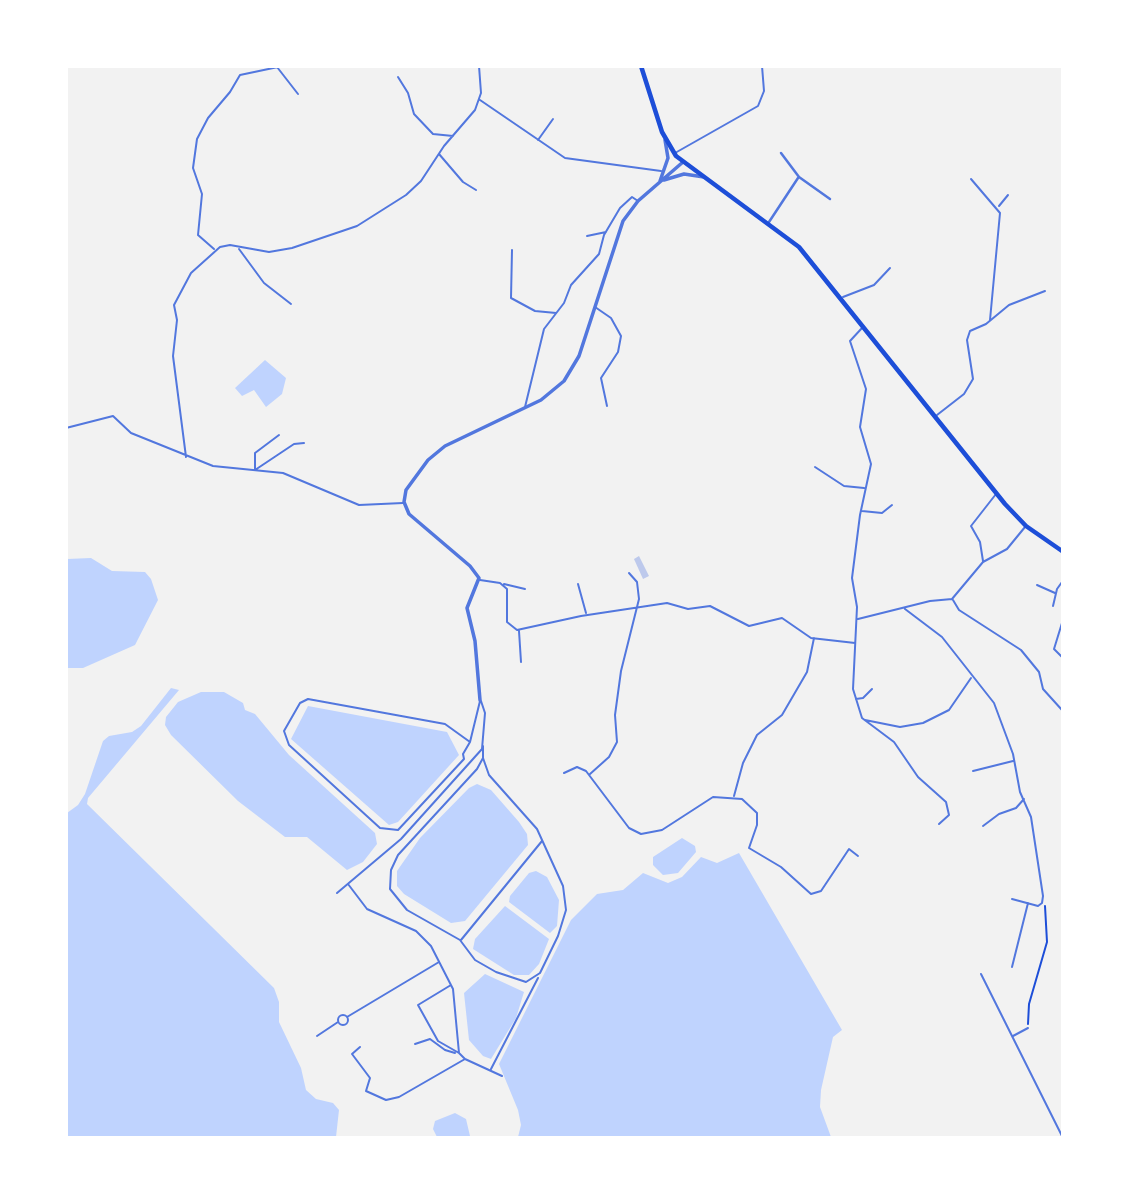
<!DOCTYPE html>
<html>
<head>
<meta charset="utf-8">
<style>
	body { margin:0 }
	#map { position:relative; width:1129px; height:1204px; overflow:hidden; background:#f2f2f2; font-family:"Golos Text",sans-serif }
	canvas { display:block }
	.frame { position:absolute; inset:0; border:68px solid #fff; pointer-events:none }
</style>
</head>
<body>
<div id="map">
<canvas width="1129" height="1204"></canvas>
<div class="frame"></div>
</div>
<script>
const g = document.querySelector('canvas').getContext('2d');
g.lineJoin = 'round';
function fillPath(path, color) { g.fillStyle = color; g.fill(path, 'evenodd'); }
const poly = rows => new Path2D(rows.map(r => 'M' + r).join(''));
function strokePath(path, color, width, dash) { g.strokeStyle = color; g.lineWidth = width; g.lineCap = dash ? 'butt' : 'round'; g.setLineDash(dash || []); g.stroke(path); }
fillPath(poly([
	[265,360,286,378,282,394,266,407,254,390,242,396,235,388],
	[91,558,112,571,145,572,151,579,158,600,135,645,83,668,67,668,67,559],
	[171,688,179,690,88,798,87,804,274,988,279,1002,279,1022,301,1068,306,1090,316,1099,333,1103,339,1110,336,1137,67,1137,67,813,78,805,85,794,103,741,109,736,132,732,141,726],
	[224,692,243,703,245,710,255,714,289,755,375,833,377,844,363,862,347,870,307,837,285,837,238,801,171,735,165,725,166,717,178,702,201,692],
	[308,706,447,732,459,755,398,822,389,825,291,739],
	[477,784,491,790,519,822,527,834,528,845,465,921,451,923,404,894,397,886,397,871,420,838,469,788],
	[682,838,695,846,696,852,678,873,663,875,653,865,653,857],
	[739,853,842,1030,833,1037,821,1090,820,1107,831,1137,518,1137,521,1125,518,1110,499,1064,571,920,597,894,623,890,643,873,668,883,682,877,701,857,717,863],
	[536,871,547,877,559,900,557,926,550,933,509,902,510,896,529,873],
	[505,906,549,939,539,964,529,975,514,975,473,949,475,939],
	[485,974,524,992,516,1018,491,1059,483,1056,469,1040,464,993],
	[455,1113,466,1119,470,1136,437,1137,433,1129,435,1121]
]), '#bfd3fe');
fillPath(poly([
	[639,556,649,576,643,579,634,559]
]), '#bdc9ec');
strokePath(poly([
	[1028,1024,1029,1004,1047,942,1045,906]
]), '#1d4ed8', 2);
strokePath(poly([
	[277,67,298,94],
	[398,77,408,93,414,114,433,134,453,136],
	[480,100,565,158,661,171],
	[538,140,553,119],
	[675,153,758,106,764,91,762,66],
	[439,154,463,182,476,190],
	[971,179,1000,213,990,320],
	[999,206,1008,195],
	[587,236,606,232],
	[214,249,198,235,202,194,193,168,197,139,208,118,230,92,240,75,278,67],
	[239,249,264,283,291,304],
	[512,250,511,298,535,311,556,313],
	[843,297,874,285,890,268],
	[595,307,611,318,621,336,618,352,601,378,607,406],
	[862,328,850,341,866,389,860,427,871,464,860,515,852,578,857,607,853,689,862,718,894,742,918,777,946,802,949,815,939,824],
	[525,407,544,329,564,303,571,285,599,254,604,235,620,208,632,197,638,201],
	[937,415,964,394,973,379,967,340,970,331,986,324,1009,305,1045,291],
	[66,428,113,416,131,433,213,466,283,473,359,505,403,503],
	[186,457,173,356,177,320,174,305,191,273,220,247,230,245,269,252,292,248,357,226,406,195,421,181,444,146,475,110,481,93,479,66],
	[815,467,844,486,864,488],
	[255,470,294,444,304,443],
	[255,470,255,453,279,435],
	[862,511,882,513,892,505],
	[983,561,980,542,971,526,996,494],
	[480,580,500,583,507,589,507,622,517,630,581,616,667,603,688,609,710,606,749,626,782,618,811,638,855,643],
	[504,584,525,589],
	[578,584,586,613],
	[1037,585,1055,593],
	[953,600,959,610,1021,650,1039,672,1043,689,1062,710],
	[1053,606,1057,589,1062,582],
	[905,609,942,637,994,703,1013,754,1020,792,1031,817,1043,896,1042,903,1038,906,1012,899],
	[858,619,930,601,952,599,983,562,1007,549,1025,527],
	[1062,623,1054,649,1062,657],
	[519,631,521,662],
	[856,699,863,698,872,689],
	[865,720,900,727,923,723,949,710,971,678],
	[470,742,445,724,308,699,300,703,284,731,289,745,380,828,398,830,464,759,463,754,470,742,480,701],
	[483,746,483,758,477,769,398,855,391,870,390,889,407,910,460,940,475,960,496,972,526,982,540,973,558,936,566,910,563,886,537,829,489,775,483,758],
	[973,771,1013,761],
	[564,773,577,767,586,771,629,828,641,834,662,830,713,797,742,799,757,813,757,825,749,848,781,867,811,894,821,891,849,849,858,856],
	[590,774,609,757,617,742,615,715,621,671,639,599,637,582,629,573],
	[734,796,743,763,757,735,782,715,807,672,814,638],
	[983,826,999,814,1016,808,1024,799],
	[348,884,367,909,416,931,431,946,453,989,459,1053,465,1059,502,1076],
	[337,893,401,839,482,749,485,713,481,701],
	[461,940,542,841],
	[1012,967,1028,903],
	[981,974,1062,1136],
	[451,985,418,1005,438,1041,459,1053],
	'338 1020a5 5 0 1 1 10 0a5 5 0 1 1-10 0Z',
	[347,1017,439,962],
	[317,1036,338,1022],
	[1013,1036,1028,1028],
	[415,1044,430,1039,445,1050,455,1053],
	[360,1047,352,1054,370,1078,366,1091,386,1100,399,1097,465,1059],
	[491,1069,538,978]
]), '#5277de', 2);
strokePath(poly([
	[781,153,799,177,830,199],
	[769,222,798,178]
]), '#5277de', 2.5);
strokePath(poly([
	[664,180,684,174,704,177],
	[660,181,668,158,665,140],
	[480,700,475,641,467,608,479,578,470,566,409,514,404,502,406,490,428,460,445,446,541,400,564,381,579,356,623,221,638,201,683,162]
]), '#5277de', 3.5);
strokePath(poly([
	[641,66,662,132,676,156,799,247,1005,504,1026,526,1062,551]
]), '#1d4ed8', 4.5);
</script>
</body>
</html>
